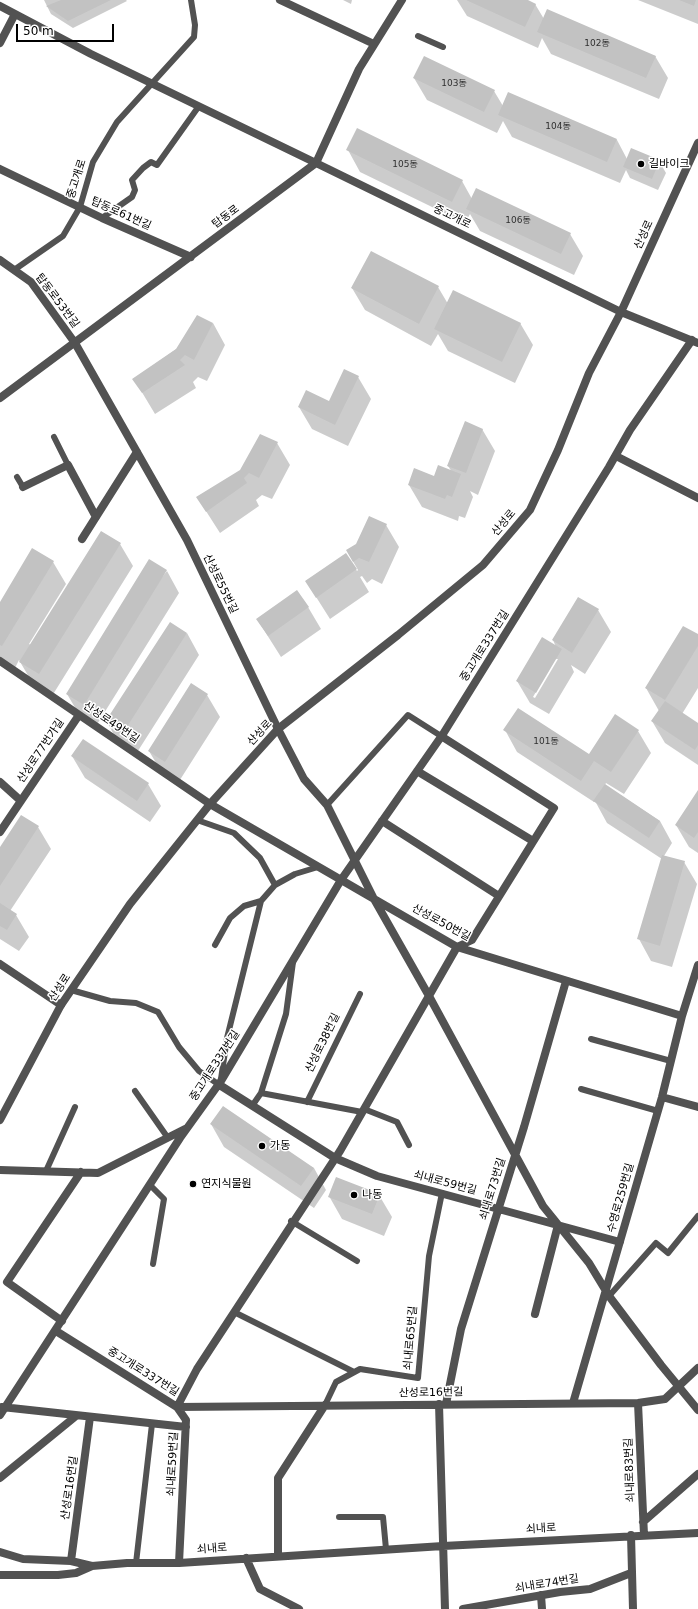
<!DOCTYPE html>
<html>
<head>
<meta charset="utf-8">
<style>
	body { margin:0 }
	#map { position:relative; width:698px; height:1609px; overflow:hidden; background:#fff; font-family:"DejaVu Sans",sans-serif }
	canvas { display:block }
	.scale { position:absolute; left:16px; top:24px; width:98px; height:18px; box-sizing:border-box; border:2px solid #000; border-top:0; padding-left:5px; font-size:12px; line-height:14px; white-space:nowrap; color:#000; -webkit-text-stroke:3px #fff; paint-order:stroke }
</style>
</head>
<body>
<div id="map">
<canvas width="698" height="1609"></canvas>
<div class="scale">50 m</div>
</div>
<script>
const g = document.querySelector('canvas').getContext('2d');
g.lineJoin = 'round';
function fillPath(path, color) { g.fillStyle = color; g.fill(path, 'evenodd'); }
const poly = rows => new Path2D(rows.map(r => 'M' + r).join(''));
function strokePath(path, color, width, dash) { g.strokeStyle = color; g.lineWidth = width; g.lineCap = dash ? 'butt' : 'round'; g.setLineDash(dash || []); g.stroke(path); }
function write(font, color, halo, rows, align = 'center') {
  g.font = font + ' "DejaVu Sans","Noto Sans KR",sans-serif'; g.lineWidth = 3; g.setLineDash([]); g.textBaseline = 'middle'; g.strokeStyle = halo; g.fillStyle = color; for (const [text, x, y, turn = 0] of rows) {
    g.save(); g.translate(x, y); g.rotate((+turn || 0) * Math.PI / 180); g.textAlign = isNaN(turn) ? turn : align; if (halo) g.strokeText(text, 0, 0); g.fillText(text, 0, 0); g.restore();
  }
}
fillPath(poly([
	[44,0,126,0,127,1,73,28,51,14],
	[343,0,352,0,351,4],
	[457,0,525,0,535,4,544,19,655,56,668,78,659,99,551,54,542,38,538,48,467,16],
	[638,0,698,0,698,24],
	[414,78,494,91,503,106,617,140,627,159,659,161,666,173,658,190,630,178,626,170,620,183,512,137,503,121,497,133,427,100],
	[348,150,462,181,472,199,570,234,583,256,574,275,480,231,470,214,465,223,360,172],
	[438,287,448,304,520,323,533,345,515,383,448,351,438,334,431,346,365,310,352,288],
	[213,323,225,345,207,381,198,377,193,382,196,388,155,414,134,379],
	[358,377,371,399,348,446,312,429,299,407,329,403],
	[482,429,495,451,478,495,470,491,473,497,465,518,459,516,458,521,422,507,409,485,452,472,448,466],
	[277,443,290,465,272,499,262,495,256,500,259,506,220,533,197,497,240,471],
	[386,525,399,547,382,584,372,579,367,583,362,576,360,577,369,592,330,619,306,581,346,554,357,571,358,570,347,551],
	[120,544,133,566,52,696,33,684,19,660,15,668,0,659,0,604,53,562,66,584,29,644,31,645],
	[167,571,179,593,96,726,80,716,67,694],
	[308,607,321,629,281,657,257,619],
	[598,610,611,632,585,674,571,665,574,672,549,714,530,703,517,681,556,647,553,640],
	[555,659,558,659,535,698,533,697],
	[187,633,199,655,136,754,119,744,107,722],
	[698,636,698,688,682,714,698,724,698,765,665,743,652,721,659,711,646,688],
	[207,695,220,717,178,783,162,773,149,751],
	[505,730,589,756,638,731,651,753,624,794,606,783,605,785,660,821,672,843,664,856,684,862,697,884,672,967,651,961,639,939,662,859,607,823,595,801,594,802,517,752],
	[72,756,148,784,161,806,150,822,85,778],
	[698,792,698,853,689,847,676,825],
	[38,827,51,849,10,911,16,915,29,937,19,951,0,939,0,849],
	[211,1124,314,1168,326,1190,314,1208,224,1147],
	[379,1195,392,1217,384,1236,342,1219,329,1196]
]), '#0003');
fillPath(poly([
	[61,0,111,0,68,21,46,6],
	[466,0,528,0,536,4,525,27],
	[679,0,696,0,694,6],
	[547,9,656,56,646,78,537,32],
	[424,56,495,90,484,112,413,78],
	[508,92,617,139,607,162,498,115],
	[357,128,463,180,452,202,346,150],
	[631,148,660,160,652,179,623,167],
	[476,188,571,233,561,254,466,209],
	[371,251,439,286,419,324,351,288],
	[453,290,521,323,502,362,434,329],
	[197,315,213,323,194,360,185,355,180,360,185,365,142,393,132,379,176,349],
	[344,369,359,376,335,425,298,407,306,390,329,401],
	[465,421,483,429,466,473,447,466],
	[260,434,278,442,259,478,249,473,244,478,247,483,206,512,196,497,240,470],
	[438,465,461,474,452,497,447,495,445,499,408,485,414,468,434,476],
	[369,516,387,524,369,562,359,558,353,562,346,550,356,544],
	[101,531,121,543,39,674,19,662],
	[32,548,54,561,2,646,0,645,0,602],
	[346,553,357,569,316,598,305,581],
	[149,559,167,570,84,705,66,694],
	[297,590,309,607,268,636,256,619],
	[578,597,599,609,572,653,552,640],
	[170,622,187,633,123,733,105,722],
	[683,626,698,634,698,646,665,700,645,688],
	[542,637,562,649,536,693,516,681],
	[191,683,208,694,165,762,148,751],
	[665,701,698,723,698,745,695,750,651,721],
	[518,708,589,754,615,714,639,730,611,772,594,761,581,781,503,730],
	[83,739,149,783,137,801,71,756],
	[605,784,660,821,649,838,593,801],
	[698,790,698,832,694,838,675,825],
	[21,815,39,826,0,886,0,847],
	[662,855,685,861,660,946,637,939],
	[0,903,17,914,7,930,0,926],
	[223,1106,314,1168,301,1186,210,1124],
	[336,1177,380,1194,372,1214,328,1197]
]), '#c2c2c2');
strokePath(poly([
	[418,36,443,47],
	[102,218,132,197,135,190,132,180,143,168,151,162,157,165,199,106],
	[14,270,63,236,80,207,93,162,117,122,194,37,195,25,191,0],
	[54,437,68,465],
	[17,477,23,487],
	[327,805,408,715,441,736],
	[197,820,234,833,260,858,275,885],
	[215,945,230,918,244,906,261,901],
	[71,990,110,1001,136,1003,158,1012,179,1047,199,1071,218,1084],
	[591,1039,671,1061],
	[221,1079,227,1038,261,901,275,885,295,874,318,867],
	[581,1089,658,1111],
	[135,1091,168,1138],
	[261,1093,362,1112],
	[307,1102,360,994],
	[252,1106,261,1093,286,1014,293,962],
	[364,1109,397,1122,409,1145],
	[46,1171,75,1107],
	[150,1185,164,1199,153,1264],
	[291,1221,357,1261],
	[609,1296,656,1243,668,1253,698,1216],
	[234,1312,354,1372],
	[325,1405,336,1382,360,1369,418,1378,429,1256,442,1193],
	[339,1517,383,1517,386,1549],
	[136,1563,152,1424]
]), '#525252', 6);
strokePath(poly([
	[280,0,374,44],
	[0,6,91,54,316,163,621,312],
	[0,43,15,14],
	[0,169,102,218,191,257],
	[0,260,31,282,75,343,187,540,278,729,304,779,327,805,374,899,429,996,543,1206,589,1263,609,1296,661,1365,698,1410],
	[0,398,316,163,359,69,402,0],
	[616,456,698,498],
	[23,487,68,465,96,517],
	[82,539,137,452],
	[0,661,210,804,457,947,682,1016],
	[417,771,533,841],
	[0,782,21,801],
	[382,821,499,896],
	[0,832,79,715],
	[0,964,61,1005],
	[218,1084,335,1158,377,1176,620,1242],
	[662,1097,698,1107],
	[0,1170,98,1173,185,1129],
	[535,1314,558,1225],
	[62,1321,7,1282,81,1172],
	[56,1331,177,1407,186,1420,179,1563],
	[573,1403,662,1097,682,1016,698,965],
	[638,1403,644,1535],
	[439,1404,445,1609],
	[446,1404,461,1329,524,1127,566,981],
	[2,1407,186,1427],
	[177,1407,197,1369,340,1151,457,947,472,940,554,808,441,736],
	[177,1407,638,1403,665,1399,698,1368],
	[0,1415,180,1138,221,1081,341,880,443,734,609,467,630,430,692,340],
	[0,1478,76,1416],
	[643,1522,698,1474],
	[631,1535,633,1609],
	[0,1552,23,1559,71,1561,92,1566],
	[278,1556,278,1478,325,1405],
	[246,1558,260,1589,299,1609],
	[71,1561,90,1417],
	[0,1575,58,1575,76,1573,92,1566,127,1563,179,1563,443,1546,698,1533],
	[541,1595,542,1609],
	[463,1609,560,1592,590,1589,631,1573]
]), '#525252', 8);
strokePath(poly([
	[621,312,698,343],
	[0,1120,61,1005,130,904,210,804,278,729,398,635,483,565,530,510,558,450,589,373,621,312,698,143]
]), '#525252', 8);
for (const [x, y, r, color] of [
	[641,164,4,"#000"],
	[262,1146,4,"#000"],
	[193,1184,4,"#000"],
	[354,1195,4,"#000"]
]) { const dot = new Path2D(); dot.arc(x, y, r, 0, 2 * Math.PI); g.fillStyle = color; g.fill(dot); strokePath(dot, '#fff', 1.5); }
write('9px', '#303030', null, [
	["102동",597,44],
	["103동",454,84],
	["104동",558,127],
	["105동",405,165],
	["106동",518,221],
	["101동",546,742]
]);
write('11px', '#000', '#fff', [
	["길바이크",649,164],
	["가동",270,1146],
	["연지식물원",201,1184],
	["나동",362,1195]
], 'left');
write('11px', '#000', '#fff', [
	["중고개로",77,179,-72],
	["탑동로61번길",121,214,24],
	["탑동로",226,217,-37],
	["중고개로",452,217,26],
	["산성로",644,235,-65],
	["탑동로53번길",57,301,53],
	["산성로",504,523,-50],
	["산성로55번길",220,584,64],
	["중고개로337번길",485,646,-58],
	["산성로49번길",111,723,34],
	["산성로",260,733,-47],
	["산성로77번가길",41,751,-56],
	["산성로50번길",441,923,28],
	["산성로",60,988,-57],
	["산성로38번길",323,1043,-64],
	["중고개로337번길",215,1066,-57],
	["쇠내로59번길",445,1183,15],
	["쇠내로73번길",493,1189,-73],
	["수영로259번길",621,1198,-74],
	["쇠내로65번길",411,1338,-85],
	["중고개로337번길",143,1372,32],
	["산성로16번길",431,1393,-1],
	["쇠내로59번길",173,1464,-87],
	["쇠내로83번길",630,1470,-92],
	["산성로16번길",70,1488,-82],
	["쇠내로",541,1529,-3],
	["쇠내로",212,1549,-4],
	["쇠내로74번길",547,1584,-9]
]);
</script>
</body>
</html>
